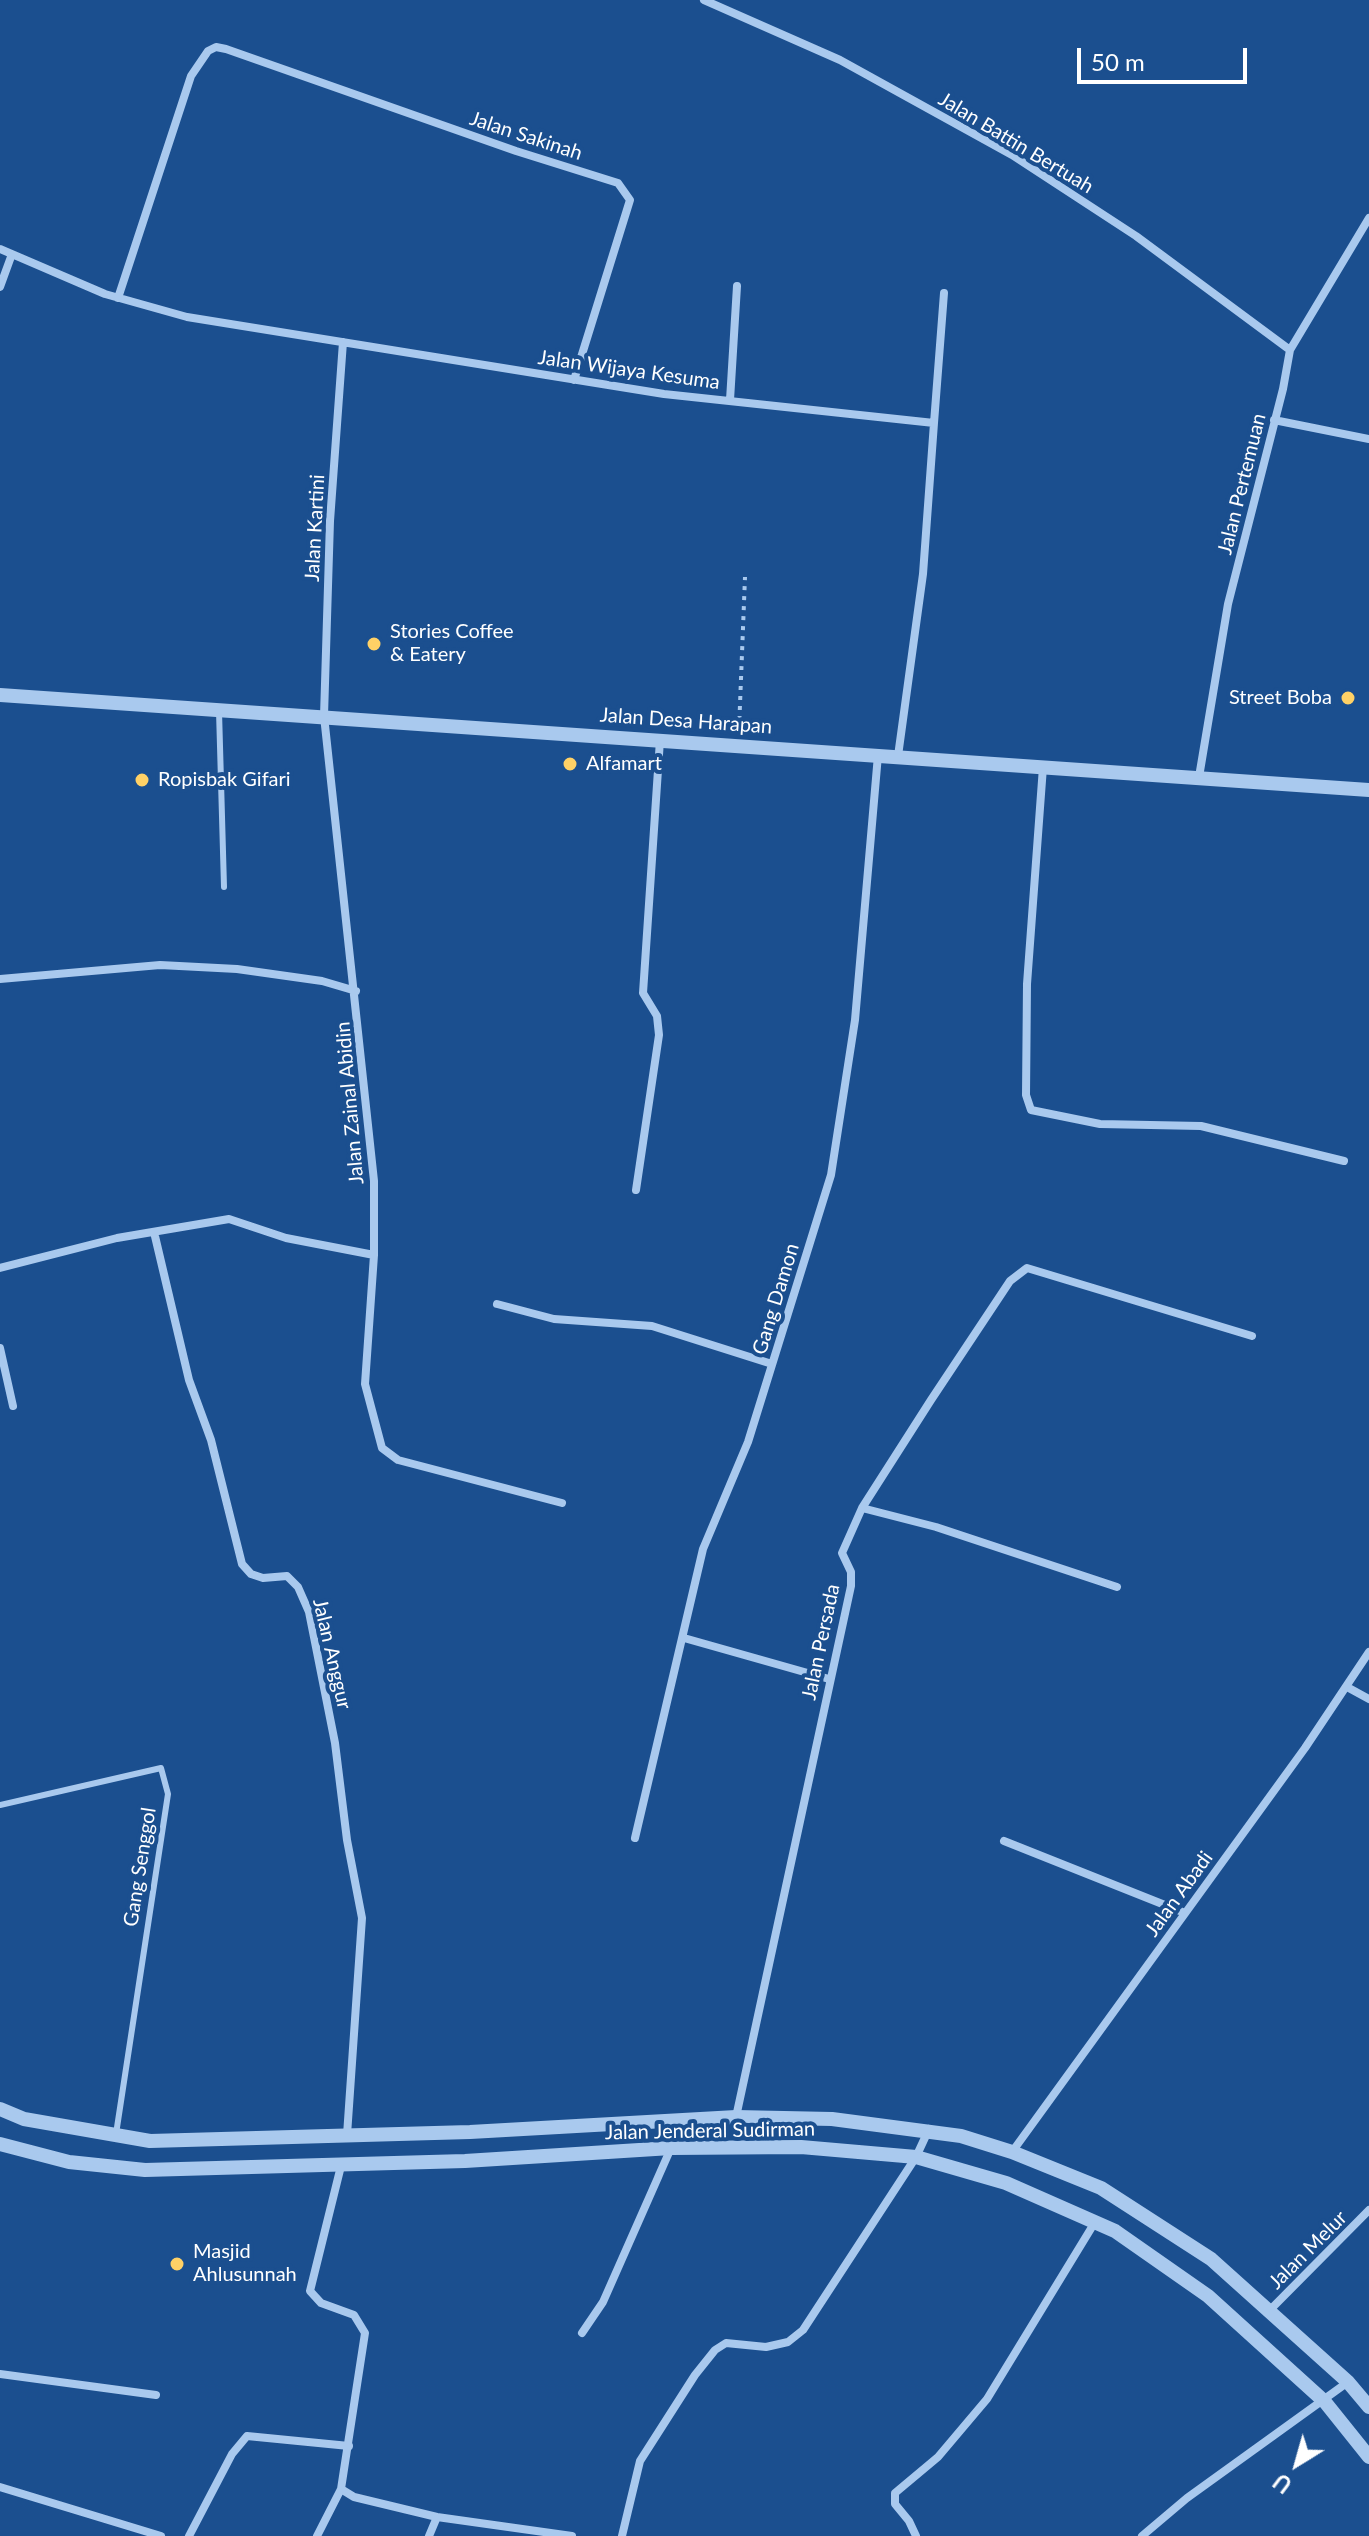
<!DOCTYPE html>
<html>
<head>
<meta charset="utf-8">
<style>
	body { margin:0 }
	#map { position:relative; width:1369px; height:2536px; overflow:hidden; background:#1b4f8f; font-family:Lato,sans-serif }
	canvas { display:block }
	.north { position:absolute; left:1257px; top:2424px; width:80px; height:80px; -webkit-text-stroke:6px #1b4f8f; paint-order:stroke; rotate:217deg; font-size:22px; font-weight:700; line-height:32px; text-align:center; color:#fff }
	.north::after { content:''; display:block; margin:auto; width:28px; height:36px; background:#fff; clip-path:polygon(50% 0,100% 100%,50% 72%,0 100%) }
	.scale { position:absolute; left:1077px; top:48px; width:170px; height:36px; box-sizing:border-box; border:4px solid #fff; border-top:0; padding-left:10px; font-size:24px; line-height:28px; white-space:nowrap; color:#fff; -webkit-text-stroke:6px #1b4f8f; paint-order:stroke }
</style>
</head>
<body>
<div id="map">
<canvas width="1369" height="2536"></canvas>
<div class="north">U</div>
<div class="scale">50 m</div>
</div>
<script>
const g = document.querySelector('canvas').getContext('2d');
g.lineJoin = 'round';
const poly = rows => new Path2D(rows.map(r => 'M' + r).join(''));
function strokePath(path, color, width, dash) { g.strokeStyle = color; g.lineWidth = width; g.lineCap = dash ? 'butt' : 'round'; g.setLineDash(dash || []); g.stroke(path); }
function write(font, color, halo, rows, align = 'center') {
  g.font = font + ' Lato,sans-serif'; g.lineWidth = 8; g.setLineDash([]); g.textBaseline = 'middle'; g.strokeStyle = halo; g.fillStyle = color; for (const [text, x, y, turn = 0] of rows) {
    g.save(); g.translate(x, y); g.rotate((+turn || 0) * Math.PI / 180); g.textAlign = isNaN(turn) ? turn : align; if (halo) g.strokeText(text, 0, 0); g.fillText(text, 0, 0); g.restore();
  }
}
strokePath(poly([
	[739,730,745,577]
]), '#a9c9ee', 4, [4, 6]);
strokePath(poly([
	[219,711,224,887],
	[0,1805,161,1768,168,1794,116,2134]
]), '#a9c9ee', 6);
strokePath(poly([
	[704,0,840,60,1012,155,1136,236,1290,350],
	[0,249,105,294,187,317,664,394,934,423,923,574,898,756],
	[0,287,12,254],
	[118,298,191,76,208,51,216,47,226,49,516,151,618,183,630,200,574,380],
	[343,342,330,521,324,716,374,1181,374,1255,365,1384,382,1448,398,1460,562,1503],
	[730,400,737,286],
	[1274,420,1369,439],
	[934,423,944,293],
	[1043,767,1027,984,1026,1095,1031,1110,1100,1124,1201,1126,1344,1161],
	[1199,777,1228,604,1283,389,1290,350,1369,218],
	[0,979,160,965,237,969,322,981,356,991],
	[636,1190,659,1035,657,1016,643,993,660,740],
	[154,1232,189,1380,211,1440,242,1564,251,1574,263,1578,287,1576,298,1587,309,1612,335,1743,347,1840,362,1918,347,2135],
	[0,1268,117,1238,229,1219,286,1238,374,1255],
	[497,1304,554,1319,652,1326,772,1364],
	[0,1348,13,1406],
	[862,1508,936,1527,1117,1587],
	[684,1638,829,1679],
	[1347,1687,1369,1699],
	[635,1838,703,1549,748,1442,831,1175,855,1020,878,755],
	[1004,1841,1185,1913],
	[736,2117,851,1586,851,1572,842,1553,862,1508,931,1400,1010,1281,1027,1268,1252,1336],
	[1012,2152,1305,1748,1369,1652],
	[341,2166,310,2291,321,2303,354,2315,365,2333,341,2489,354,2497,437,2517,572,2536],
	[1269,2311,1369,2210],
	[582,2333,603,2302,671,2148],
	[0,2374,156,2395],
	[0,2487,161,2536],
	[189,2536,232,2454,247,2436,349,2446],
	[317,2536,341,2489],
	[429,2536,437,2517],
	[622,2536,640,2461,695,2375,715,2350,726,2343,766,2347,788,2342,803,2330,916,2157,929,2129],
	[916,2536,909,2521,895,2504,895,2493,938,2457,987,2399,1095,2222],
	[1142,2536,1187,2498,1348,2382]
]), '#a9c9ee', 8);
strokePath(poly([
	[0,695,1369,790],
	[0,2109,24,2119,150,2141,470,2132,736,2117,832,2119,961,2136,1012,2152,1101,2188,1211,2259,1348,2382,1369,2407],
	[0,2144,69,2162,145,2170,465,2161,671,2148,801,2147,916,2157,1006,2183,1115,2231,1208,2296,1325,2402,1369,2457]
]), '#a9c9ee', 14);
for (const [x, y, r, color] of [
	[374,644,8,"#ffd166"],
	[1348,698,8,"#ffd166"],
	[570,764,8,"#ffd166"],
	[142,780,8,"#ffd166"],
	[177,2264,8,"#ffd166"]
]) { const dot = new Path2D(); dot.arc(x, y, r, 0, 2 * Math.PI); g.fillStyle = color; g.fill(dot); strokePath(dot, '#1b4f8f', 3); }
write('20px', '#fff', '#1b4f8f', [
	["Jalan Sakinah",526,136,18],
	["Jalan Battin Bertuah",1016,143,31],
	["Jalan Wijaya Kesuma",629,370,8],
	["Jalan Pertemuan",1242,484,-76],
	["Jalan Kartini",315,528,-87],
	["Jalan Desa Harapan",686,721,4],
	["Jalan Zainal Abidin",350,1103,-95],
	["Gang Damon",776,1299,-73],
	["Jalan Persada",821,1642,-78],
	["Jalan Anggur",332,1654,77],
	["Gang Senggol",140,1867,-81],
	["Jalan Abadi",1179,1894,-54],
	["Jalan Jenderal Sudirman",710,2131,-1],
	["Jalan Melur",1308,2250,-45]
]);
write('20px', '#fff', '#1b4f8f', [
	["Stories Coffee",390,632],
	["& Eatery",390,655],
	["Street Boba",1332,698,"right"],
	["Alfamart",586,764],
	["Ropisbak Gifari",158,780],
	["Masjid",193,2252],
	["Ahlusunnah",193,2275]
], 'left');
</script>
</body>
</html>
